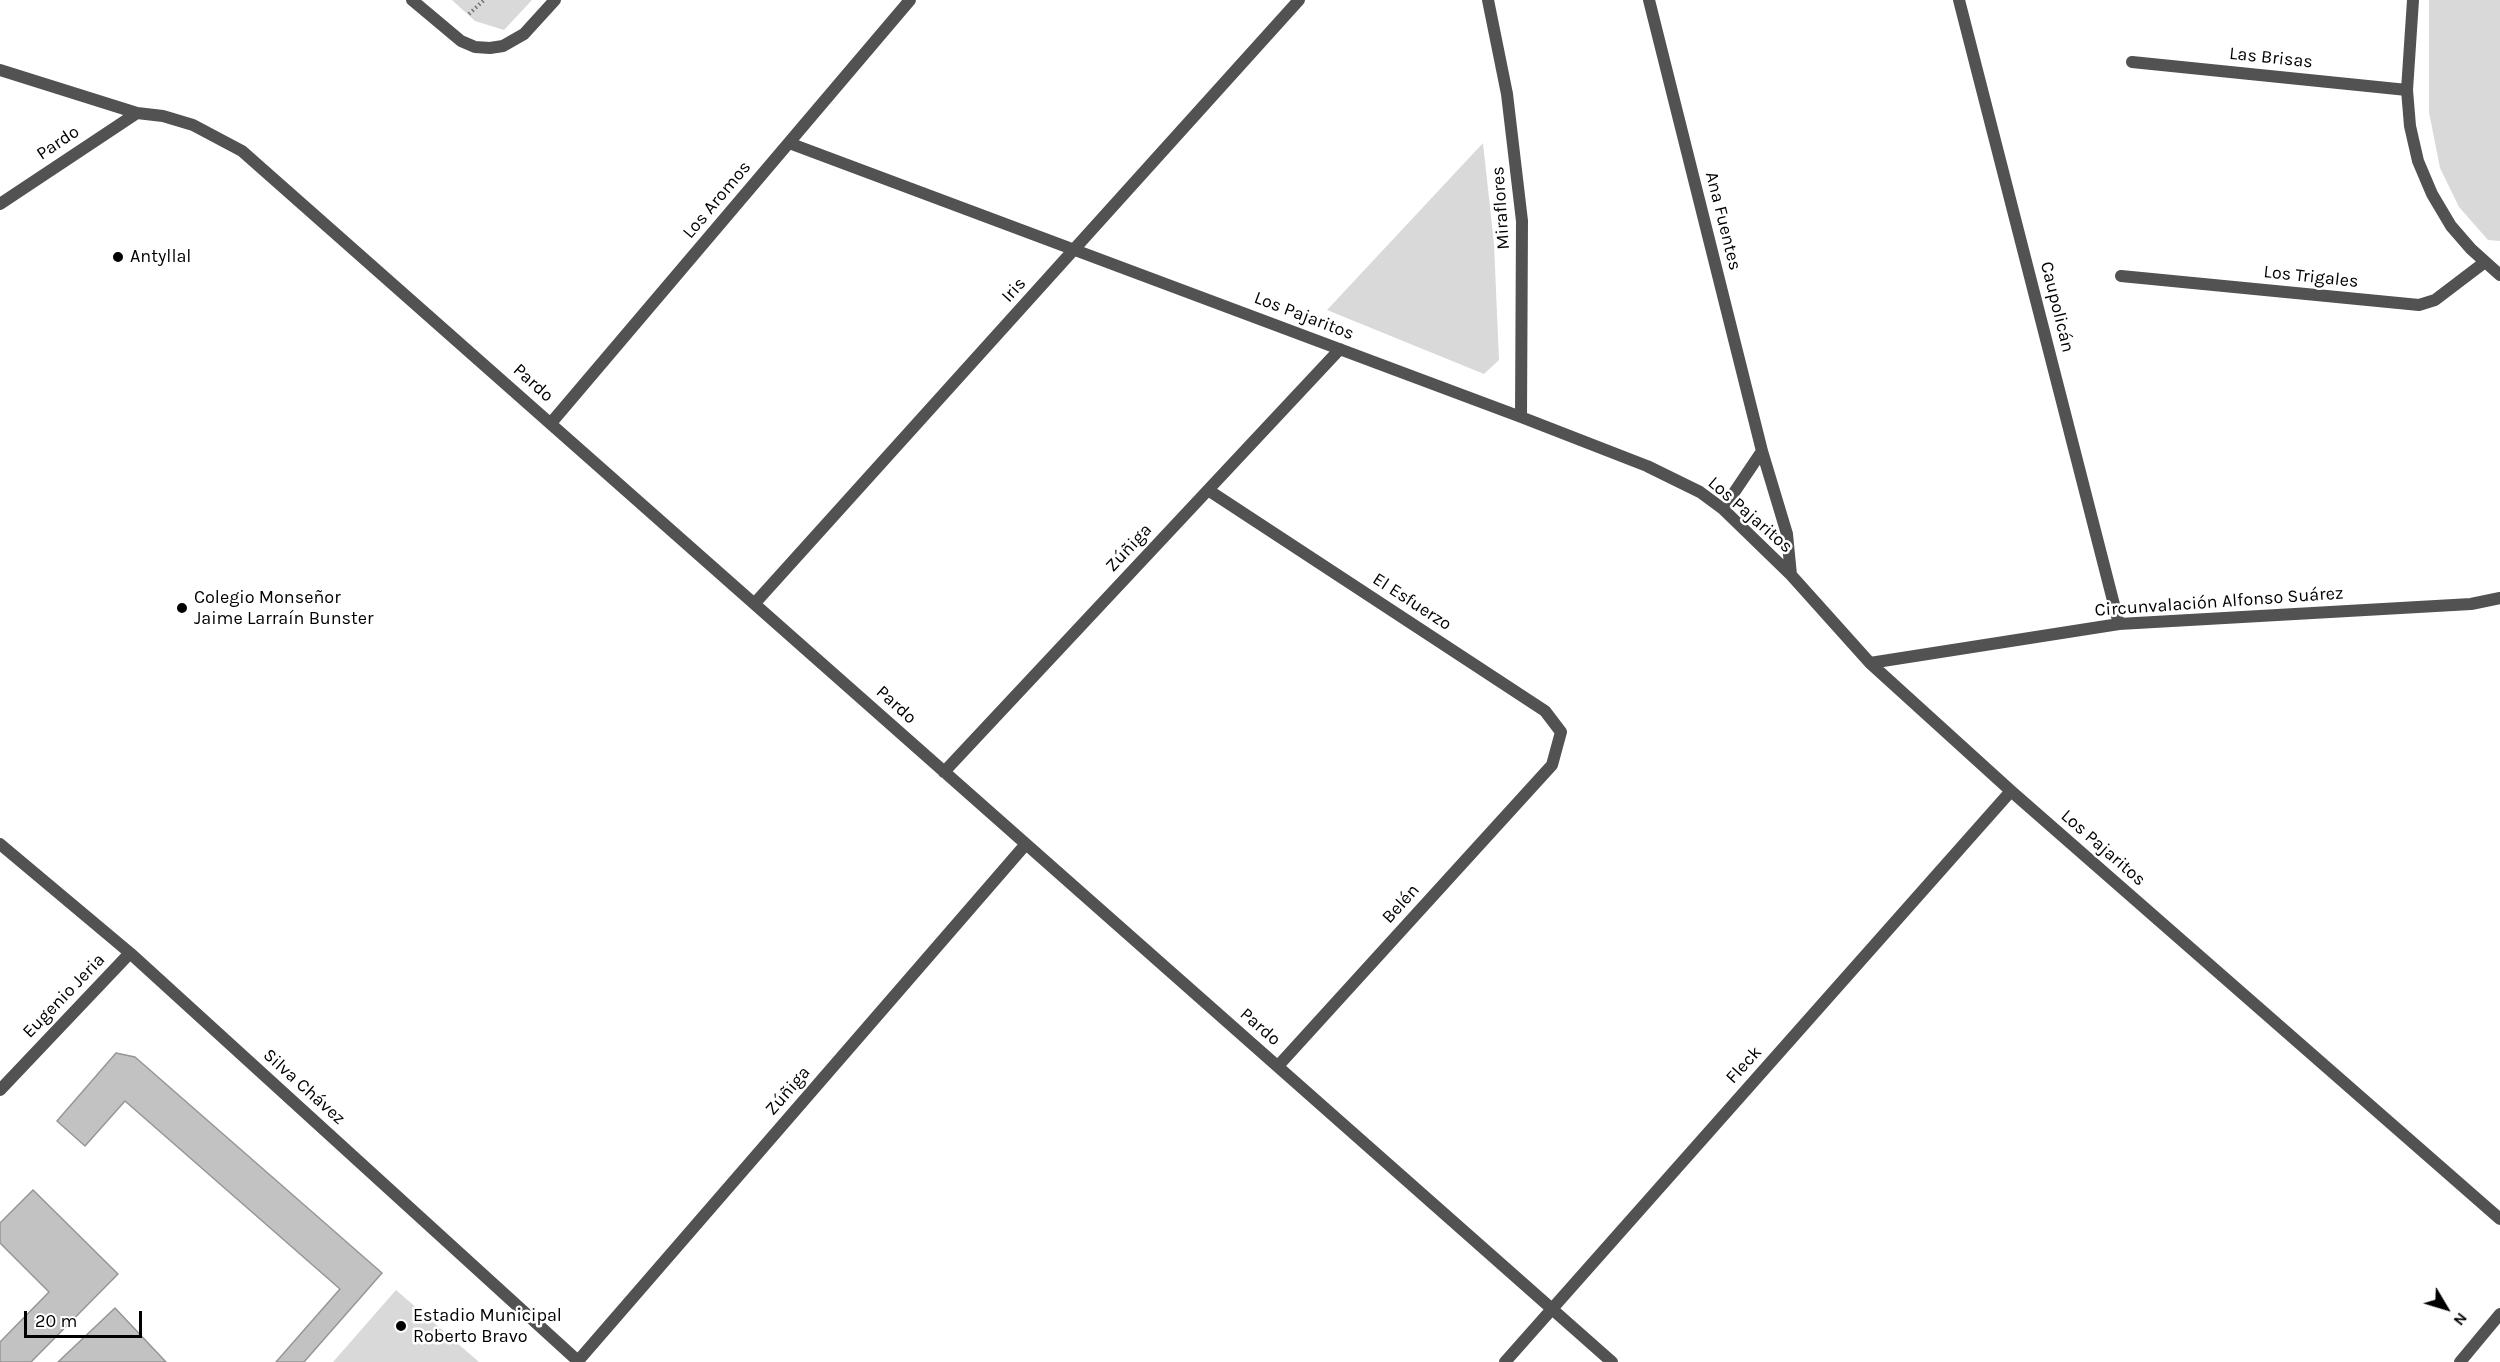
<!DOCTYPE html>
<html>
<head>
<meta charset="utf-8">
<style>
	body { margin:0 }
	#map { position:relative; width:2500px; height:1362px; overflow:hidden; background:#fff; font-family:Karla,sans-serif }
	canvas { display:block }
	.north { position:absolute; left:2416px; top:1278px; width:60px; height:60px; -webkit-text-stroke:4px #fff; paint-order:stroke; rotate:128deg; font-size:16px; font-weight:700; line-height:24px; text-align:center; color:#000 }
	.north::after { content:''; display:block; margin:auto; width:21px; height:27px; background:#000; clip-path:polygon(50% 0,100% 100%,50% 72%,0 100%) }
	.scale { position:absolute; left:24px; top:1311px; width:118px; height:27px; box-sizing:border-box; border:3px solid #000; border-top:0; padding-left:8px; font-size:18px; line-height:21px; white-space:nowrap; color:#000; -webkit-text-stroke:4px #fff; paint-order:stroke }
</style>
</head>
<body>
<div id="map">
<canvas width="2500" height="1362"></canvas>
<div class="north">N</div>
<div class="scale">20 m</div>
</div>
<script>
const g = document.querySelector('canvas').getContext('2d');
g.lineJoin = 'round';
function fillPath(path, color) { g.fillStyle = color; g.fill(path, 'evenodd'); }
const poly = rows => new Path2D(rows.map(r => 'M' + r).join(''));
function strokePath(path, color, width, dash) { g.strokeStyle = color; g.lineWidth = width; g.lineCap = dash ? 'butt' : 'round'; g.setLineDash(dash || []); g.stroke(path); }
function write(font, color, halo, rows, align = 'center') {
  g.font = font + ' Karla,sans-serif'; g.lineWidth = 5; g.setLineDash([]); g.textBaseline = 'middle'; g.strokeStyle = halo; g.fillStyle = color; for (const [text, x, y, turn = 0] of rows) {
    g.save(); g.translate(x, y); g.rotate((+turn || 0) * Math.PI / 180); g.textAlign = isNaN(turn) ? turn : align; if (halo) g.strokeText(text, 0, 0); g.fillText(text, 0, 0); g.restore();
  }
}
fillPath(poly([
	[452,0,532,0,504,30,475,21],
	[2429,0,2500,0,2500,241,2488,240,2459,207,2440,168,2429,112],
	[1483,143,1494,244,1499,360,1484,374,1327,310],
	[396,1290,479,1362,333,1362]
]), '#d9d9d9');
const building = poly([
	[116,1053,135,1057,382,1273,304,1362,276,1362,340,1289,125,1101,85,1146,57,1121,116,1053],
	[33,1190,118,1274,31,1362,0,1362,0,1342,49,1292,0,1243,0,1223,33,1190],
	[115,1308,166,1362,58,1362,115,1308]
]);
fillPath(building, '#c2c2c2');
strokePath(building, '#969696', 1.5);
strokePath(poly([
	[469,14,484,0]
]), '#747474', 4, [1.5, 3]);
strokePath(poly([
	[412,0,461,41,475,47,490,48,503,46,524,34,555,0],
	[1488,0,1507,94,1522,221,1521,417],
	[1649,0,1762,451,1787,534,1791,575],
	[1959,0,2119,624],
	[2413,0,2407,90,2410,126,2418,161,2432,194,2451,226,2471,249,2500,275],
	[2132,62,2407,90],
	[0,70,137,113,163,116,193,125,242,151,1612,1362],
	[789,143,1521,417,1647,466,1700,492,1723,509,1791,575,1870,663,2011,791,2500,1219],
	[0,204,137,113],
	[2121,276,2419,305,2435,300,2485,262],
	[551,423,910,0],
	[1208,490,1545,711,1561,732,1552,765,1278,1066],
	[1723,509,1762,451],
	[755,603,1299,0],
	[1870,663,2119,624,2471,604,2500,598],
	[944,772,1340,349],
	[0,844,130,953,579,1362],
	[0,1090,130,953],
	[578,1361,1026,844],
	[1505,1362,2011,791]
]), '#525252', 12);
strokePath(poly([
	[2460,1362,2500,1314]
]), '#525252', 12);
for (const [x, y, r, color] of [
	[118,257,6,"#000"],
	[182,608,6,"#000"],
	[401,1326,6,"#000"]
]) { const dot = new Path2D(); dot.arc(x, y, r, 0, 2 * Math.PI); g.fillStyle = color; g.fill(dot); strokePath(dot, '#fff', 2); }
write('18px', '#000', '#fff', [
	["Las Brisas",2271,58,6],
	["Pardo",58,143,-34],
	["Los Aromos",717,200,-50],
	["Miraflores",1501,208,-94],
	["Ana Fuentes",1723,221,76],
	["Los Trigales",2311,277,6],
	["Iris",1014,290,-48],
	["Caupolicán",2057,307,76],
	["Los Pajaritos",1304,316,21],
	["Pardo",533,383,42],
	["Los Pajaritos",1750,515,41],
	["Zúñiga",1129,548,-47],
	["El Esfuerzo",1412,602,33],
	["Circunvalación Alfonso Suárez",2219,602,-4],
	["Pardo",896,705,42],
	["Los Pajaritos",2103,848,41],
	["Belén",1401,904,-48],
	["Eugenio Jeria",64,996,-46],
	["Pardo",1260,1027,41],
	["Fleck",1744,1065,-48],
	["Silva Chávez",304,1087,42],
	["Zúñiga",788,1091,-49]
]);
write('18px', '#000', '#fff', [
	["Antyllal",130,257],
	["Colegio Monseñor",194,598],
	["Jaime Larraín Bunster",194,619],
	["Estadio Municipal",413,1316],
	["Roberto Bravo",413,1337]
], 'left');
</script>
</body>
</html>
